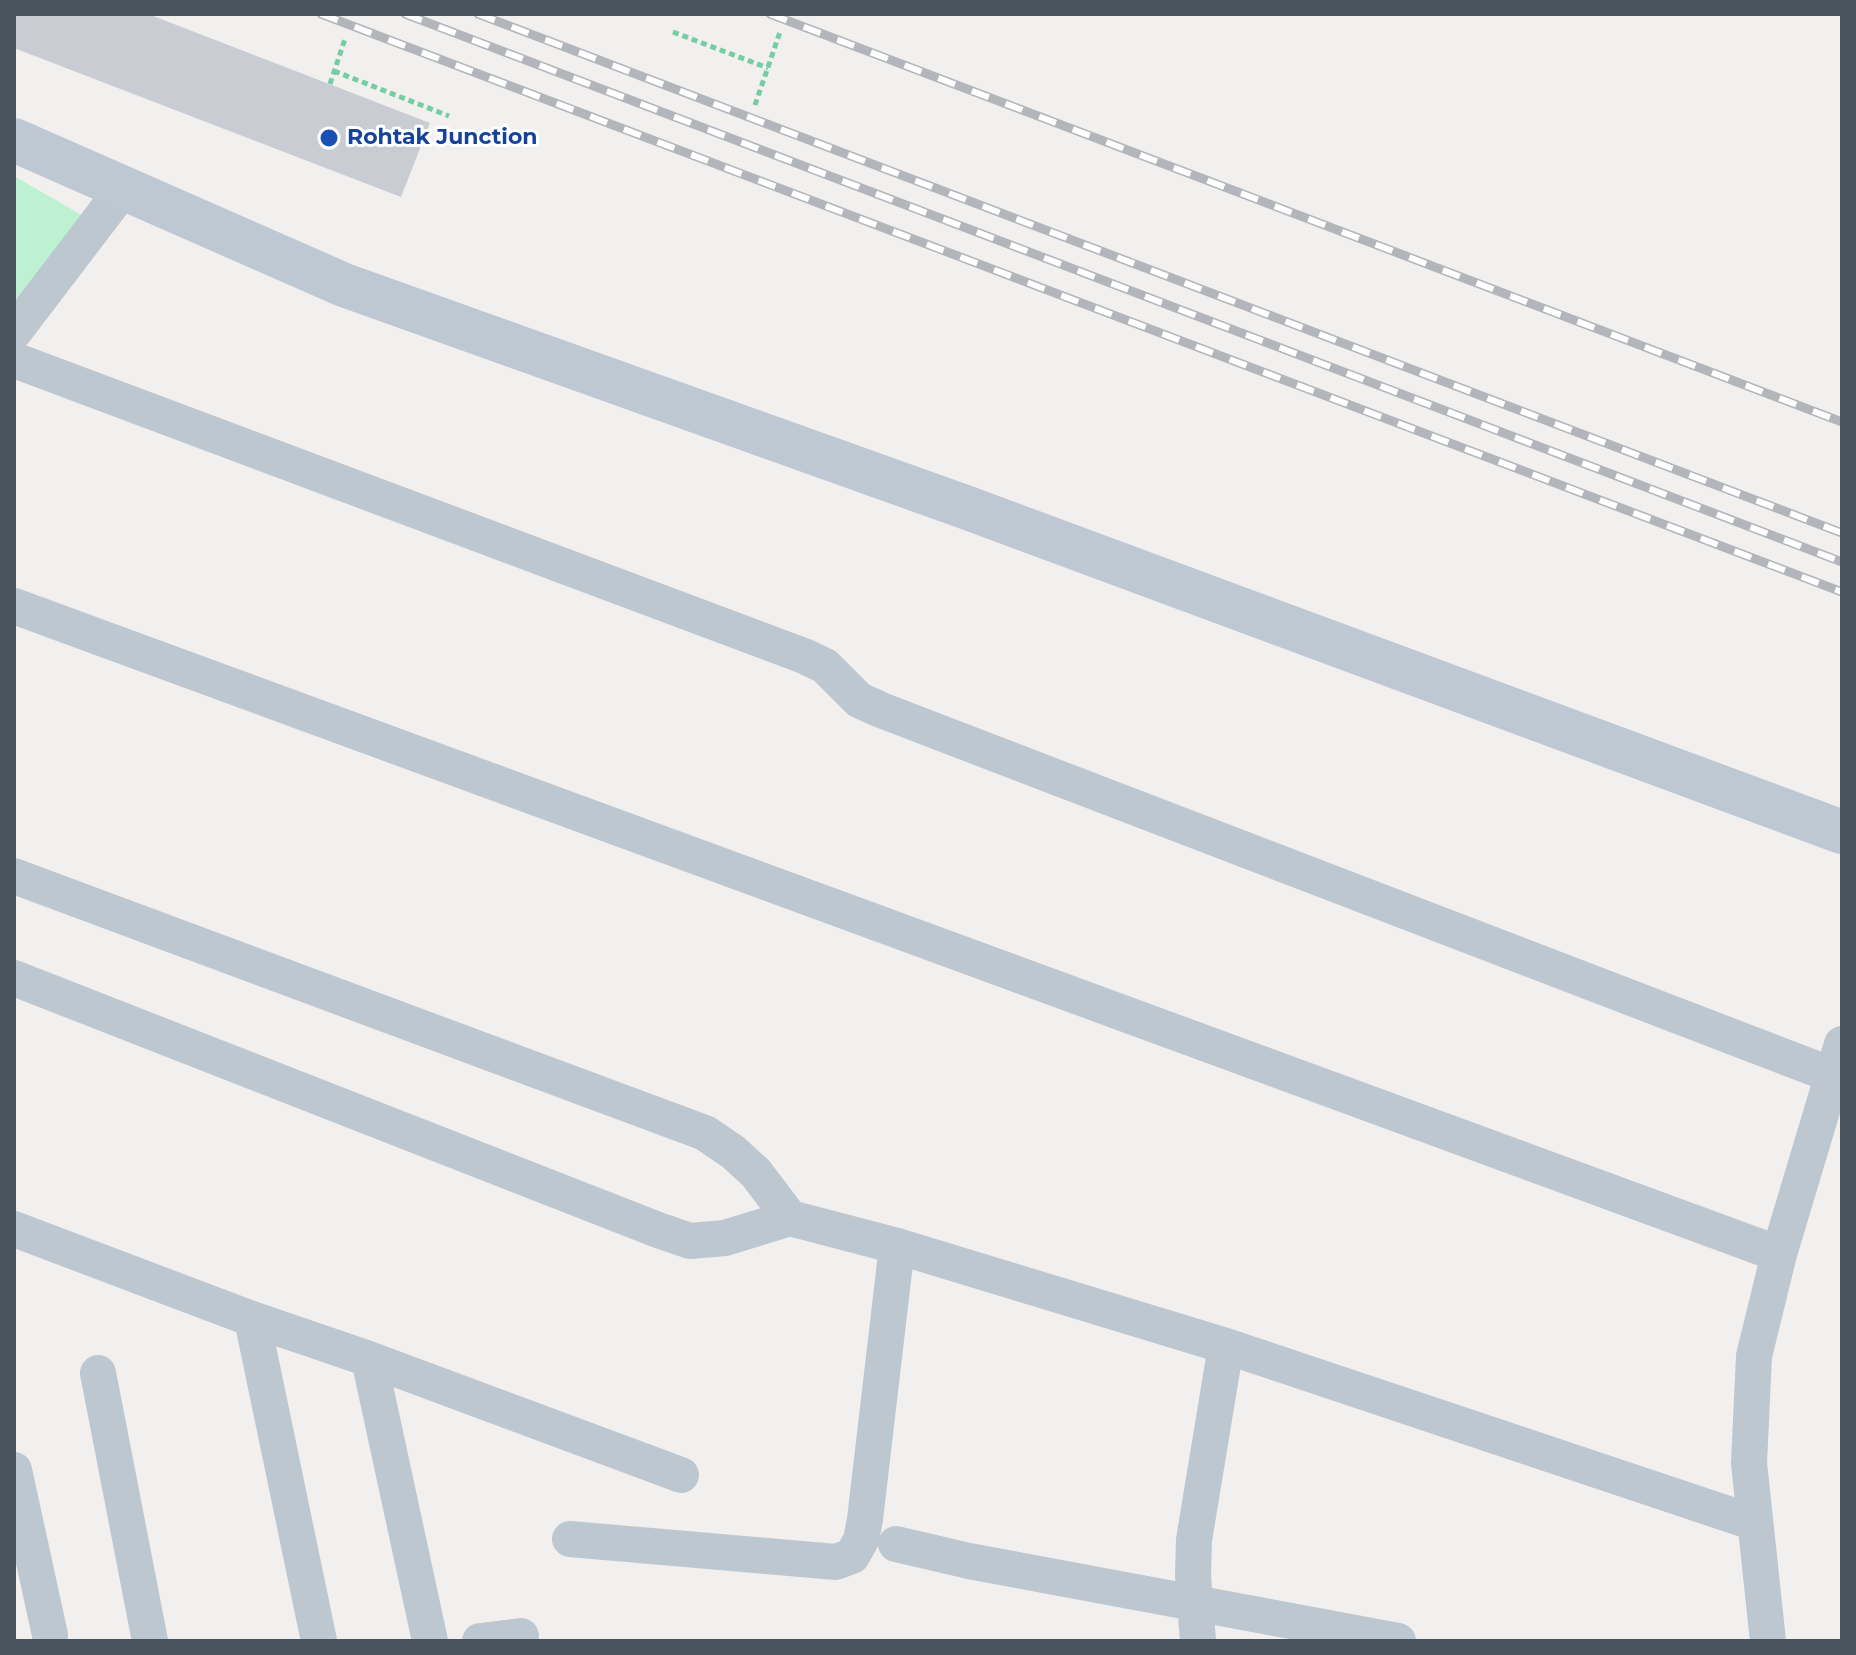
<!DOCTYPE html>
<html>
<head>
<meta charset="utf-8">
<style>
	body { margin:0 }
	#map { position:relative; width:1856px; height:1655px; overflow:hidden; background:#f2efef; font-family:Montserrat,sans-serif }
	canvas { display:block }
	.frame { position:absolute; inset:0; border:16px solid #47535d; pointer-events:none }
</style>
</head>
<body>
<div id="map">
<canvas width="1856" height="1655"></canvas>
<div class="frame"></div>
</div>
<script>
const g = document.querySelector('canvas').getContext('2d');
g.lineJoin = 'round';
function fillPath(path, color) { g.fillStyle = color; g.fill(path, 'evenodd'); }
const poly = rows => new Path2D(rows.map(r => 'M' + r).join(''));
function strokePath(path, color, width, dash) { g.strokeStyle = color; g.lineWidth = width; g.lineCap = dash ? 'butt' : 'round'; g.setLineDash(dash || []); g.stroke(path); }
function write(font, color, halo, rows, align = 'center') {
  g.font = font + ' Montserrat,sans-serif'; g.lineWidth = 6; g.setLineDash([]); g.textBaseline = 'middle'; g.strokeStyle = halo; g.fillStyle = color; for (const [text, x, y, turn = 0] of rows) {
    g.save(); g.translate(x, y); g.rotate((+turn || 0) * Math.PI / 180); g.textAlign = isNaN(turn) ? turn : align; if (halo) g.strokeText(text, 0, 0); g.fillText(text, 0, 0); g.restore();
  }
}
fillPath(poly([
	[14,176,85,217,14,302]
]), '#bef0d2');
fillPath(poly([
	[14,14,148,14,430,123,401,197,14,48]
]), '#c9ccd2');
strokePath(poly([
	[673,32,768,68],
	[334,71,449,116],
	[330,84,345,39],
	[755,105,780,32]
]), '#75cea3', 5, [6, 4]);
strokePath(poly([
	[14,332,123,189],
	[14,360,804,656,825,666,859,700,881,710,1832,1075],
	[14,606,1779,1254],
	[14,876,705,1133,733,1152,756,1173,790,1218],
	[14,978,658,1230,690,1241,725,1238,790,1218,897,1246,1226,1346,1755,1523],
	[14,1229,252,1319,369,1359,681,1475],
	[252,1319,319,1641],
	[369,1359,430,1641],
	[98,1373,150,1641],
	[14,1470,50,1635],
	[570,1539,836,1562,852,1556,861,1540,865,1519,897,1246],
	[896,1544,969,1561,1398,1641],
	[480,1641,521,1636],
	[1198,1641,1193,1576,1194,1540,1226,1346],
	[1768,1641,1749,1463,1754,1356,1779,1254,1842,1044]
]), '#bdc7cf', 36);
strokePath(poly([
	[14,140,344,285,965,507,1842,832]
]), '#bdc8d3', 44);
const rail = poly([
	[321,14,1842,592],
	[405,14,1842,562],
	[478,14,1842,533],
	[770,14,1842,422]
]);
strokePath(rail, '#b2b5ba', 9);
strokePath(rail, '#fff', 6, [18]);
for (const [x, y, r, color] of [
	[329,138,10,"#1a4fb4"]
]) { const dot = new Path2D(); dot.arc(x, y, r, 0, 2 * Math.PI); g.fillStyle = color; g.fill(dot); strokePath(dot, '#fff', 3); }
write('bold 22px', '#164399', '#fff', [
	["Rohtak Junction",347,138]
], 'left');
</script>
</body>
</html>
